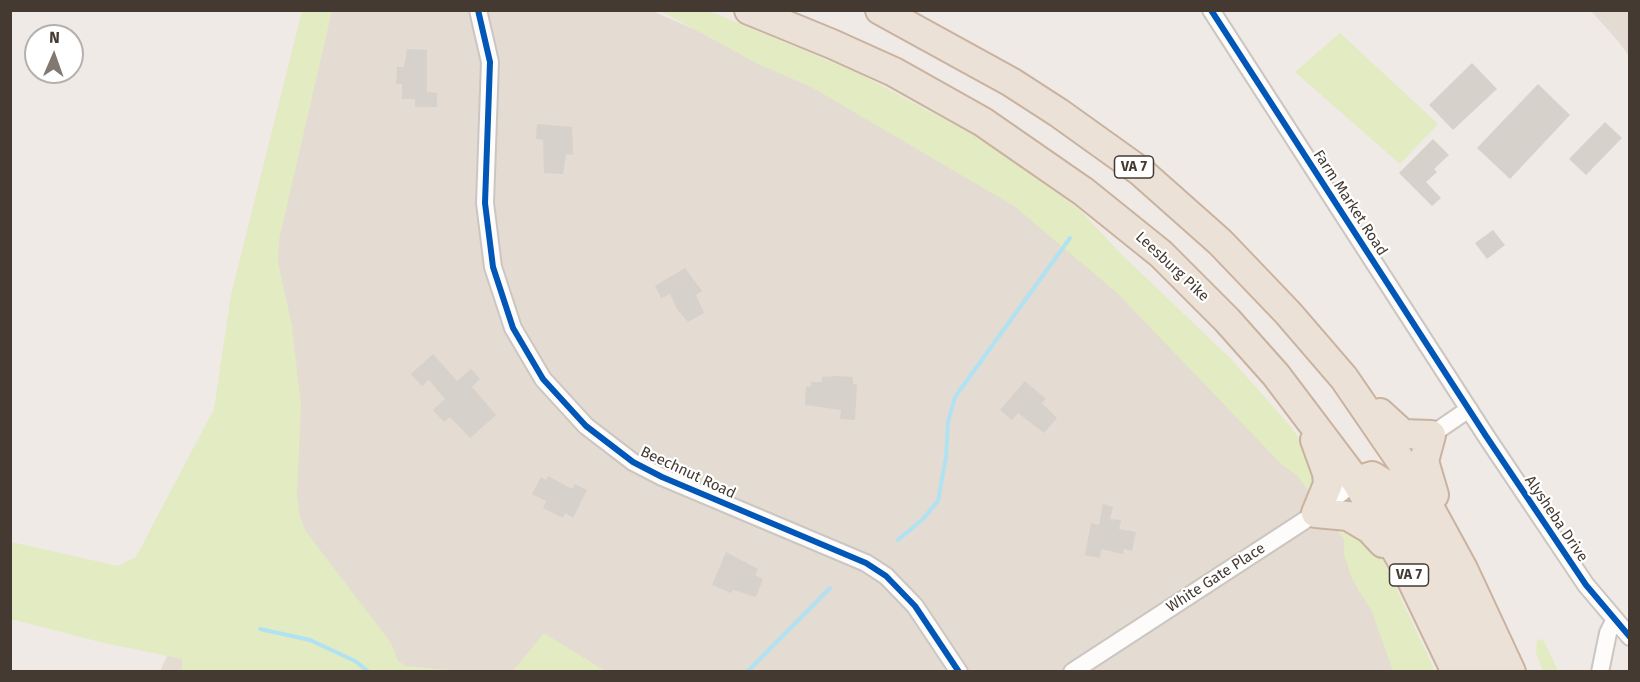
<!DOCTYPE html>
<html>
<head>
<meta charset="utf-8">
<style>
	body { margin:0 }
	#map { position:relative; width:1640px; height:682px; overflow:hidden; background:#efeae5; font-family:"Fira Sans",sans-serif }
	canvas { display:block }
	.frame { position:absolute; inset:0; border:12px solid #453a32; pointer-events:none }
	.north { position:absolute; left:24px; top:24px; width:60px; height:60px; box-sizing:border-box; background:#fff; border:2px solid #b5b0ad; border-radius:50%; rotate:2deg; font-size:16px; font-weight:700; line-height:24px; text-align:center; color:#453a32 }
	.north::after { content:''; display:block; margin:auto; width:21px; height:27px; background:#807871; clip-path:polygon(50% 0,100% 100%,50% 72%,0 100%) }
</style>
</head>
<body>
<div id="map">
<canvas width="1640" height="682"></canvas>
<div class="frame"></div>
<div class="north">N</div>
</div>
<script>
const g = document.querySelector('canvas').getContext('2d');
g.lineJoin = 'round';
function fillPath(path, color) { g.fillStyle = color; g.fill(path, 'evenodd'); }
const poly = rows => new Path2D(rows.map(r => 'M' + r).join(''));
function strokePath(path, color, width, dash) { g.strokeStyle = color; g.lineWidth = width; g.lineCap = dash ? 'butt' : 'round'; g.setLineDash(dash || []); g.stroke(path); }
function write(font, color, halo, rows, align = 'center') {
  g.font = font + ' "Fira Sans",sans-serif'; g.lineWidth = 4.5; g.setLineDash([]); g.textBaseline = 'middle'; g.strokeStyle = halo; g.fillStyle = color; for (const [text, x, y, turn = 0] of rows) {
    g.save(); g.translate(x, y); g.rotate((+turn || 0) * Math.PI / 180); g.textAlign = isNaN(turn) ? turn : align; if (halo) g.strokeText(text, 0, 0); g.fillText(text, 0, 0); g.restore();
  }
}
fillPath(poly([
	[314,10,652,11,785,68,965,159,1156,320,1298,476,1387,598,1407,671,605,672,544,634,513,671,399,672,183,647,182,671,160,672,172,644],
	[1591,11,1629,11,1629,56,1618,41]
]), '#e4dbd2');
fillPath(poly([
	[302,11,332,11,279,240,278,262,292,326,301,405,297,497,300,516,305,530,391,643,398,661,406,666,459,671,182,671,182,659,100,642,11,619,11,542,118,566,136,557,214,409,231,295],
	[661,11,709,11,860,74,990,144,1080,210,1120,253,1232,360,1291,427,1319,466,1314,498,1298,476,1282,465,1117,293,1014,206,811,87,760,65],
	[1340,33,1438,124,1400,164,1295,72],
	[1345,523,1381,556,1435,671,1393,671,1372,612,1352,579,1344,554,1344,539,1333,524],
	[544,633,605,671,513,671],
	[1537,639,1544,641,1558,671,1543,671,1536,653]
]), '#e2ebc2');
strokePath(poly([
	[898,540,923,519,938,501,946,457,948,422,955,397,1070,238],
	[260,629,310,640,355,661,369,672],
	[747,672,830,588]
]), '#b0e2f2', 4);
fillPath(poly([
	[407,49,427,50,427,92,437,93,437,107,415,107,415,99,402,99,402,84,396,84,397,67,404,67],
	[1472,63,1497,89,1453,130,1429,105],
	[1538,84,1570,115,1510,179,1477,148],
	[1605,122,1622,138,1586,175,1569,159],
	[537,124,572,127,573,155,566,154,563,174,544,173,543,140,536,139],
	[1433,139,1449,155,1434,169,1437,172,1426,182,1441,198,1432,206,1399,173],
	[1493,230,1505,245,1487,259,1475,243],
	[685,268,702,291,696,295,704,313,688,322,677,309,670,294,661,298,655,286],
	[433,354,457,381,471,369,480,379,472,387,496,415,470,438,450,417,444,422,433,410,445,399,429,380,422,386,411,374],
	[835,376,853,377,853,384,857,384,855,420,840,419,841,410,805,405,806,386,811,387,811,382,822,382,822,377],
	[1025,381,1046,399,1042,403,1057,418,1044,433,1018,413,1012,420,1000,410],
	[548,476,572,489,575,484,587,490,573,518,565,513,563,518,543,508,546,501,532,494,541,477,546,480],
	[1103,504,1113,507,1110,519,1121,520,1119,529,1136,532,1132,551,1124,549,1123,554,1101,549,1100,558,1085,555,1091,523,1099,525],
	[726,552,758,569,755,575,763,579,756,597,733,590,731,593,712,585]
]), '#d7d1cc');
const street = poly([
	[478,10,490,62,485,203,493,267,513,328,543,379,586,426,633,462,662,477,866,563,886,576,915,606,959,672],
	[1211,10,1486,436,1586,585,1630,637],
	[1431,435,1469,409],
	[1072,672,1316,513,1356,481],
	[1600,672,1608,633,1614,621]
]);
const highway = poly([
	[749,10,832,44,894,72,983,122,1084,192,1161,254,1227,320,1276,375,1356,481,1405,566,1456,672],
	[880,10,1011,82,1059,113,1140,171,1220,242,1288,313,1344,378,1416,483,1463,569,1511,672],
	[1380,413,1403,434,1431,435,1424,461,1434,495],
	[1315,440,1327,473,1328,484,1316,513,1348,516,1370,529,1383,543],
	[1356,481,1372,476,1387,485,1426,551,1485,672]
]);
strokePath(street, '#cbc6c1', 20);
strokePath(highway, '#cab29e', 32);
strokePath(street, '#fdfcfb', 16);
strokePath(highway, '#ebe1d7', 28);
strokePath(poly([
	[478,10,490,62,485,203,493,267,513,328,543,379,586,426,633,462,662,477,866,563,886,576,915,606,959,672],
	[1211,10,1486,436,1586,585,1630,637]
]), '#0057b8', 6);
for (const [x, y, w] of [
	[1134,167,39],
	[1409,575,39]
]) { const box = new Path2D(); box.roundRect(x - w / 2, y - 11, w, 22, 4.5); g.fillStyle = '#fff'; g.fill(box); strokePath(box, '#453a32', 1.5); }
write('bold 14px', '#453a32', null, [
	["VA 7",1134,167],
	["VA 7",1409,575]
]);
write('15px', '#453a32', '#fff', [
	["Farm Market Road",1350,203,57],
	["Leesburg Pike",1172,267,43],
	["Beechnut Road",688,473,25],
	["Alysheba Drive",1556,519,56],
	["White Gate Place",1216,578,-33]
]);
</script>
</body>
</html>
